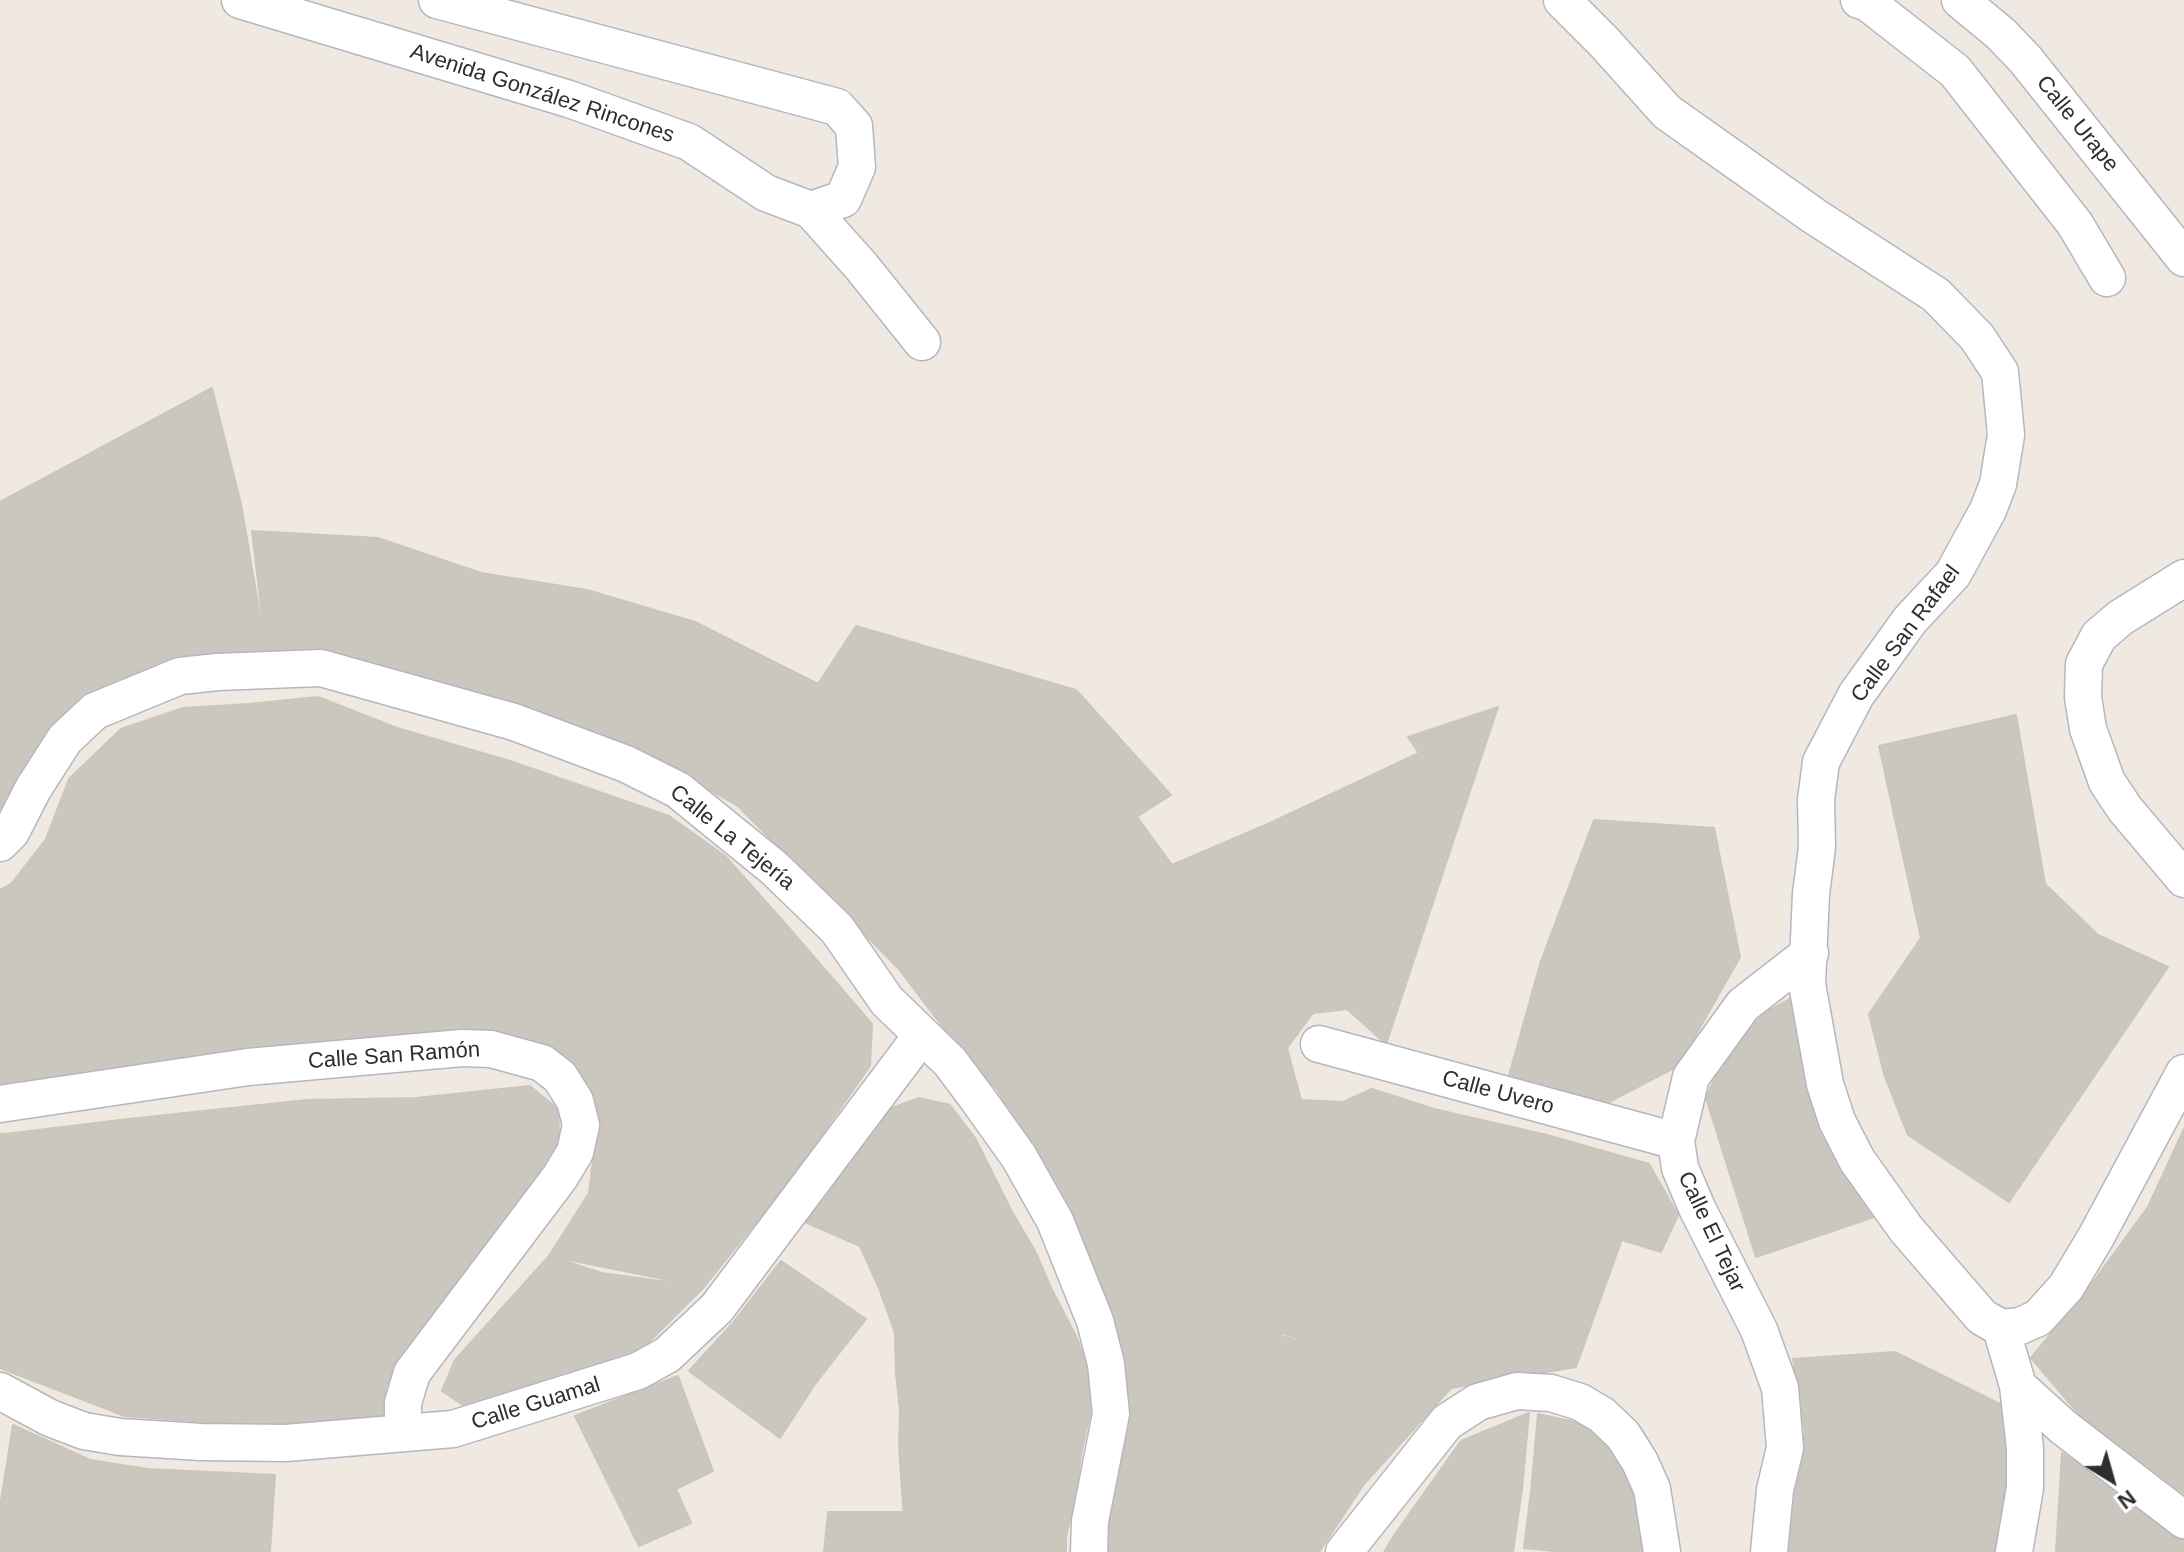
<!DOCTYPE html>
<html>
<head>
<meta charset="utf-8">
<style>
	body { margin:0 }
	#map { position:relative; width:2184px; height:1552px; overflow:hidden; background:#efe9e1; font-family:Helvetica,sans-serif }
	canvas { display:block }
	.north { position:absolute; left:2072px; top:1440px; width:80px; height:80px; -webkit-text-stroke:6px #fff; paint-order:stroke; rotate:143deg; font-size:22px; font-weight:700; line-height:32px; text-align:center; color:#2e2e2e }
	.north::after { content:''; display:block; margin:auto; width:28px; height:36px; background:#2e2e2e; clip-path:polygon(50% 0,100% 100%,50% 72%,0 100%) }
</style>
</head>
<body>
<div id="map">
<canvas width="2184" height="1552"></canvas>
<div class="north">N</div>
</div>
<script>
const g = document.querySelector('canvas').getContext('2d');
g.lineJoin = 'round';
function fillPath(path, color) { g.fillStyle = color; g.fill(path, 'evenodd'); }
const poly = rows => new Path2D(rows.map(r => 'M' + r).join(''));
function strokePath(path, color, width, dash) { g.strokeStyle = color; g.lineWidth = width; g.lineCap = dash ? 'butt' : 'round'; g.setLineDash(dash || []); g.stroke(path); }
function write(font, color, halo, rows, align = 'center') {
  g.font = font + ' Helvetica,sans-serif'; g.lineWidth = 8; g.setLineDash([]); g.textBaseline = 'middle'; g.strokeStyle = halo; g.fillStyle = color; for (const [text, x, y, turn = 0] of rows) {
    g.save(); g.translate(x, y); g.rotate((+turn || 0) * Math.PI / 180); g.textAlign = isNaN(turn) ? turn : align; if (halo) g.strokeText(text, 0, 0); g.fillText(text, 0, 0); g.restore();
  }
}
const building = poly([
	[212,388,241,504,267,657,98,696,0,819,0,502,212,388],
	[252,531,378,538,344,655,267,657,252,531],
	[378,538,481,573,447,691,344,655,378,538],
	[481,573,587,590,551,723,447,691,481,573],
	[587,590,695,622,639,750,551,723,587,590],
	[695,622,818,684,738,806,639,750,695,622],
	[856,626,1076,690,1171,795,898,968,738,806,856,626],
	[318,697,397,728,366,882,256,881,249,704,318,697],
	[249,704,256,881,107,886,46,839,69,779,121,729,183,708,249,704],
	[1498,707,1386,1044,1347,1009,1313,1013,1287,1048,1185,1020,1172,865,1270,823,1419,753,1408,737,1498,707],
	[2016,715,2045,884,2098,935,2168,967,2009,1202,1908,1135,1885,1077,1869,1014,1921,938,1879,746,2016,715],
	[397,728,510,761,465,894,366,882,397,728],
	[510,761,669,816,589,943,465,894,510,761],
	[669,816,725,856,783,921,672,1029,589,943,669,816],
	[1137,817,1172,865,1185,1020,962,1052,898,968,1137,817],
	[1594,820,1714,828,1740,957,1678,1066,1599,1107,1508,1079,1541,961,1594,820],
	[46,839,107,886,118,1075,0,1088,0,890,12,883,46,839],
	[256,881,320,883,328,1053,216,1064,207,969,202,883,256,881],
	[366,882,465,894,424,1040,328,1053,320,883,366,882],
	[202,883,207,969,216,1064,118,1075,107,886,202,883],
	[465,894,580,939,542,1047,424,1040,465,894],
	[783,921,872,1024,870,1066,792,1177,672,1029,783,921],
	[580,939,589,943,672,1029,713,1079,597,1128,597,1104,569,1069,542,1047,580,939],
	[1794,997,1877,1216,1756,1257,1706,1098,1728,1050,1766,1012,1794,997],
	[1185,1020,1287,1048,1301,1100,1159,1152,1040,1167,997,1089,1061,1068,1047,1039,1185,1020],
	[1047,1039,1061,1068,997,1089,962,1052,1047,1039],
	[713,1079,776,1158,666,1186,589,1193,597,1128,713,1079],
	[530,1086,558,1109,560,1151,448,1294,415,1268,318,1270,307,1100,416,1098,530,1086],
	[1372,1089,1434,1109,1346,1354,1253,1328,1343,1102,1372,1089],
	[919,1098,950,1105,975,1138,1011,1210,859,1216,824,1200,886,1110,919,1098],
	[307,1100,318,1270,128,1272,128,1119,307,1100],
	[1301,1100,1343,1102,1253,1328,1108,1302,1040,1167,1159,1152,1301,1100],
	[1434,1109,1547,1135,1451,1388,1346,1354,1434,1109],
	[128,1119,128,1272,0,1267,0,1197,5,1134,128,1119],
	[2184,1129,2184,1212,2148,1207,2184,1129],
	[0,1134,5,1134,0,1197,0,1134],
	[1547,1135,1649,1164,1576,1367,1451,1388,1547,1135],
	[776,1158,792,1177,704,1287,549,1256,589,1193,666,1186,776,1158],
	[1649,1164,1678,1215,1661,1252,1622,1240,1649,1164],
	[824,1200,859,1216,1011,1210,1035,1251,860,1246,805,1222,824,1200],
	[2148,1207,2184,1212,2184,1329,2091,1285,2148,1207],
	[860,1246,1035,1251,1052,1290,879,1288,860,1246],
	[549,1256,602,1273,704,1287,634,1357,470,1410,442,1391,455,1360,549,1256],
	[781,1261,866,1319,815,1384,732,1324,781,1261],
	[0,1267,128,1272,125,1416,0,1368,0,1267],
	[415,1268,448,1294,386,1386,386,1418,247,1425,245,1272,415,1268],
	[128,1272,245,1272,247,1425,125,1416,128,1272],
	[2091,1285,2184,1329,2184,1396,2133,1462,2085,1421,2031,1358,2091,1285],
	[879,1288,1052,1290,1076,1336,895,1333,879,1288],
	[1108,1302,1285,1334,1451,1388,1364,1484,1128,1409,1120,1346,1108,1302],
	[732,1324,815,1384,780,1438,689,1371,732,1324],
	[895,1333,1076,1336,1090,1371,896,1374,895,1333],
	[1895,1352,1888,1416,1864,1545,1786,1527,1805,1432,1793,1359,1895,1352],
	[1895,1352,2010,1409,2001,1552,1899,1552,1864,1545,1888,1416,1895,1352],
	[1090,1371,1090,1414,900,1410,896,1374,1090,1371],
	[678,1376,713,1471,676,1489,691,1523,639,1546,575,1416,678,1376],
	[2184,1396,2184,1497,2133,1462,2184,1396],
	[1128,1409,1364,1484,1319,1552,1109,1552,1106,1524,1128,1409],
	[900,1410,1090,1414,1081,1454,899,1446,900,1410],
	[1529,1413,1522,1489,1513,1552,1406,1552,1395,1534,1461,1441,1529,1413],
	[1538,1414,1588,1425,1638,1476,1642,1503,1531,1492,1538,1414],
	[13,1425,90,1460,147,1469,134,1552,0,1552,0,1507,13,1425],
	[899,1446,1081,1454,1076,1493,902,1490,899,1446],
	[2062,1453,2184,1535,2184,1552,2056,1552,2062,1453],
	[147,1469,275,1475,270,1552,134,1552,147,1469],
	[902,1490,1076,1493,1066,1537,905,1535,902,1490],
	[1531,1492,1642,1503,1645,1552,1564,1552,1524,1548,1531,1492],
	[828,1512,903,1512,907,1552,824,1552,828,1512],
	[1786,1527,1899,1552,1783,1552,1786,1527],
	[1395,1534,1406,1552,1384,1552,1395,1534],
	[905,1535,1066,1537,1066,1552,907,1552,905,1535]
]);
fillPath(building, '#cbc7bf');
strokePath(building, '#cbc5ba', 2);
const minor = poly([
	[240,0,569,99,689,142,766,193,811,210,843,199,857,167,854,126,837,107,437,0],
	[1562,0,1604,42,1667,112,1814,216,1936,295,1977,337,2000,372,2006,435,1998,484,1988,510,1953,574,1910,620,1856,695,1821,762,1816,800,1817,847,1811,894,1807,984,1825,1084,1837,1121,1857,1160,1906,1229,1982,1317,2001,1328,2020,1326,2038,1318,2066,1287,2096,1237,2184,1073],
	[1859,0,1868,3,1955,71,2075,224,2107,278],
	[1960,0,2001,34,2025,59,2184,258],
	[811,210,861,266,922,342],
	[2184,578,2120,618,2099,636,2084,664,2083,697,2088,729,2107,782,2125,809,2184,879],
	[0,843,11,832,33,789,65,739,95,711,180,676,217,672,321,668,514,722,626,764,678,790,774,868,837,929,887,1001,950,1062,977,1098,1019,1157,1055,1221,1095,1321,1106,1364,1111,1414,1090,1521,1089,1552],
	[1319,1044,1676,1141],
	[0,1104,248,1067,462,1048,491,1049,542,1063,560,1077,575,1101,581,1125,575,1152,560,1177,412,1373,403,1403,403,1432],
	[2001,1328,2018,1386,2025,1448,2025,1488,2014,1552],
	[2018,1386,2063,1427,2184,1520],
	[0,1391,50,1418,84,1431,120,1437,201,1442,286,1443,453,1429,638,1371,667,1355,717,1308,922,1035],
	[1344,1552,1447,1422,1478,1402,1517,1391,1551,1393,1580,1402,1602,1415,1623,1435,1640,1462,1652,1489,1662,1552],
	[1769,1552,1775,1490,1785,1448,1780,1388,1759,1330,1697,1208,1680,1168,1676,1141,1691,1077,1743,1005,1810,953]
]);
strokePath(minor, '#b4b7c1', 39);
strokePath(minor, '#fff', 36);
write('22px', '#2e2e2e', '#fff', [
	["Avenida González Rincones",542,94,18],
	["Calle Urape",2077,124,51],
	["Calle San Rafael",1906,634,-53],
	["Calle La Tejería",732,838,39],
	["Calle San Ramón",394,1056,-4],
	["Calle Uvero",1498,1093,15],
	["Calle El Tejar",1711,1232,65],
	["Calle Guamal",536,1404,-17]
]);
</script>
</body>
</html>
